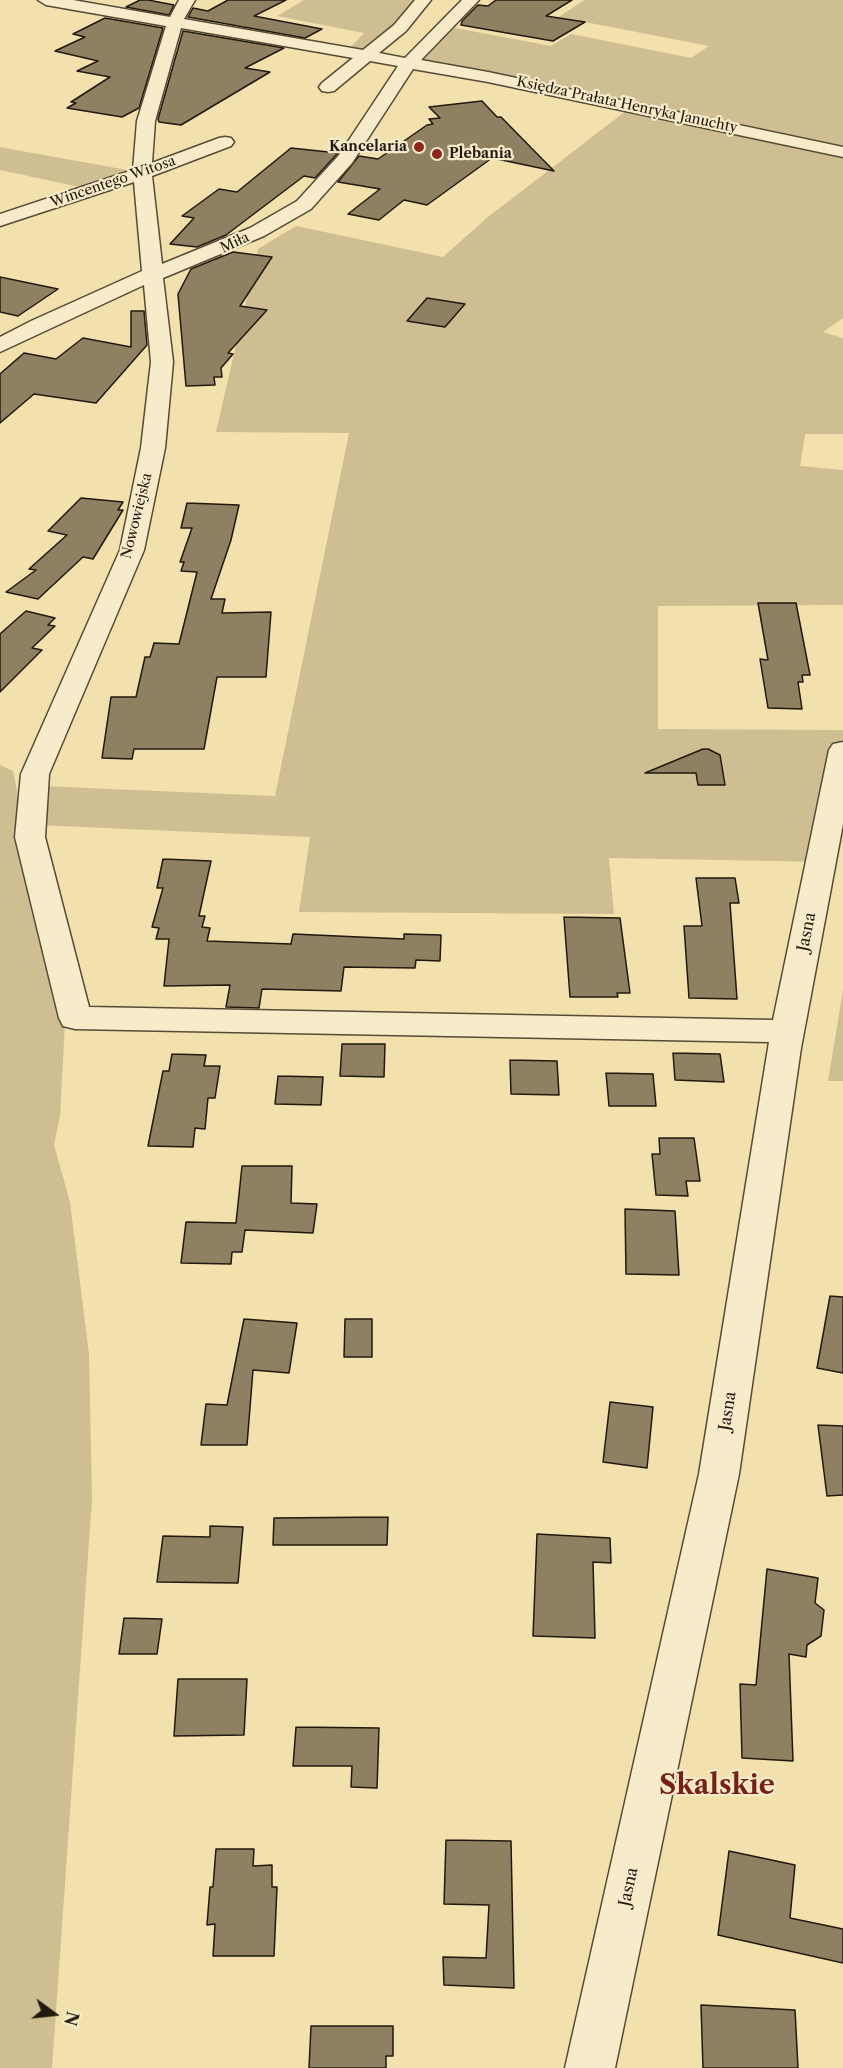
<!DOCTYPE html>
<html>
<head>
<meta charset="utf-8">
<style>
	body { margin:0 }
	#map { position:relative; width:843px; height:2068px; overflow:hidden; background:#f2e0ad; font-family:"Libre Caslon Text",serif }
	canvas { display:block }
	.north { position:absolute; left:24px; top:1984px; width:60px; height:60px; -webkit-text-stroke:4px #f7ebca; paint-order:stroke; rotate:105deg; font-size:16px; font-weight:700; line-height:24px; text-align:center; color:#21190e }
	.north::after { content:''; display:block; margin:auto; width:21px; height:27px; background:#21190e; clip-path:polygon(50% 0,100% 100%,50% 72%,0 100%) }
</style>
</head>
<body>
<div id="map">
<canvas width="843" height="2068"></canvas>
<div class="north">N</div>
</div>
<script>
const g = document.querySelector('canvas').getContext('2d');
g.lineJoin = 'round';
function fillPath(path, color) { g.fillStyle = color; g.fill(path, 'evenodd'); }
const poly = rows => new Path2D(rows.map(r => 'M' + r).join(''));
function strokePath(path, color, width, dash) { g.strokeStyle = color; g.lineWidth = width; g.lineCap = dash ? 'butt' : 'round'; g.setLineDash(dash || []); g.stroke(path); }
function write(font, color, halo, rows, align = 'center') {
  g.font = font + ' "Libre Caslon Text",serif'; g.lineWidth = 4.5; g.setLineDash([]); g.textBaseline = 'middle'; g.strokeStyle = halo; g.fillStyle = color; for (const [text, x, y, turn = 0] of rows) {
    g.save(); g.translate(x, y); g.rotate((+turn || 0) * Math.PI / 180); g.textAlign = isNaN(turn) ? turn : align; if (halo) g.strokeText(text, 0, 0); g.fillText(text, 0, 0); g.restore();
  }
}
fillPath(poly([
	[304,0,417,0,395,27,372,46,362,49,351,47,364,33,277,16],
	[584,0,843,0,843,318,823,332,843,338,843,434,805,434,800,466,843,470,843,605,658,606,658,729,843,730,843,785,827,862,609,858,614,914,299,912,310,837,36,825,41,786,275,796,349,433,216,432,258,249,296,226,443,257,488,217,631,107,415,65,450,27,551,46,571,34,691,58,709,46,559,17],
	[0,147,27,152,138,172,89,189,0,170],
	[0,765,13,771,65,1022,60,1116,54,1145,70,1202,89,1354,92,1499,52,2068,0,2068],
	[843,990,843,1081,828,1081]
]), '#cebe92');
const building = poly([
	[140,0,148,0,174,5,169,15,126,7,140,0],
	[228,0,286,0,254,16,322,29,305,38,188,17,193,8,208,11,228,0],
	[496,0,572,0,546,16,585,22,553,41,461,25,462,21,478,5,488,6,496,0],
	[105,18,163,28,139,108,122,117,67,108,76,103,71,102,110,77,77,71,98,61,55,51,85,37,73,34,105,18],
	[183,31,284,48,245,68,270,72,181,125,159,122,158,119,183,31],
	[482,101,497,117,501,117,554,171,492,158,427,205,404,200,379,220,348,214,380,189,338,182,359,156,378,159,427,125,433,124,429,119,440,118,429,107,482,101],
	[291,148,338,153,315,178,304,176,226,235,197,247,170,244,194,218,182,216,219,189,237,192,291,148],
	[233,252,272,257,240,306,267,310,228,353,233,354,221,368,222,377,214,377,215,385,186,386,178,294,191,269,233,252],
	[0,277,58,289,18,316,0,312,0,277],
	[427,298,465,304,445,327,407,321,427,298],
	[131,311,144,311,147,345,96,403,34,394,0,423,0,374,24,353,56,359,83,338,131,347,131,311],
	[81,498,123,502,118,510,123,510,93,559,83,557,38,599,6,592,36,570,29,569,67,535,48,531,81,498],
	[187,503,239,505,231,540,211,599,225,599,222,613,271,612,266,677,217,677,204,749,134,749,132,759,102,758,111,697,136,697,145,657,150,657,154,643,179,644,197,572,181,571,184,562,180,562,192,528,181,528,187,503],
	[758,603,796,603,810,675,802,675,803,682,798,682,802,709,768,708,760,659,768,660,758,603],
	[26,611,55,618,48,625,55,626,32,648,42,650,0,692,0,634,26,611],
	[703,749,708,749,720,755,725,785,698,785,696,773,645,773,703,749],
	[163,859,211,861,199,916,205,916,202,927,210,928,207,941,291,944,293,934,404,939,404,934,441,935,440,961,416,960,415,968,344,967,341,991,262,989,259,1008,226,1007,230,985,164,986,169,939,156,939,159,928,152,927,163,888,157,888,163,859],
	[696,878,735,878,739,903,730,903,737,999,689,998,684,926,702,926,696,878],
	[564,917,620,918,630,993,617,993,618,997,570,997,564,917],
	[342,1044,385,1044,384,1077,340,1076,342,1044],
	[673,1053,720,1054,724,1082,675,1080,673,1053],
	[172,1054,206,1055,204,1066,220,1066,215,1098,208,1098,205,1129,195,1128,193,1147,148,1146,163,1071,169,1071,172,1054],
	[510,1060,557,1061,559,1095,511,1094,510,1060],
	[606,1073,653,1074,656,1106,609,1106,606,1073],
	[278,1076,323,1077,321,1105,275,1104,278,1076],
	[659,1138,694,1138,700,1181,686,1181,688,1196,656,1195,652,1154,660,1154,659,1138],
	[242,1166,292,1166,291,1203,317,1204,313,1233,245,1230,242,1252,232,1252,231,1264,181,1263,186,1222,236,1223,242,1166],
	[625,1209,675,1211,679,1275,626,1274,625,1209],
	[830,1296,843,1297,843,1373,817,1368,830,1296],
	[244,1319,297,1323,289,1373,253,1370,247,1445,201,1445,206,1404,227,1405,244,1319],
	[345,1319,372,1319,372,1357,344,1357,345,1319],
	[610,1402,653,1407,647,1468,603,1462,610,1402],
	[818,1425,843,1426,843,1495,827,1496,818,1425],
	[388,1517,387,1545,273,1545,274,1518,388,1517],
	[210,1526,243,1527,238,1583,157,1582,163,1536,210,1537,210,1526],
	[537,1534,610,1538,611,1563,593,1562,595,1638,533,1636,537,1534],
	[767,1569,818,1578,815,1603,824,1610,821,1636,807,1645,806,1657,789,1654,793,1761,742,1758,740,1684,756,1685,767,1569],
	[124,1618,162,1619,157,1654,119,1654,124,1618],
	[178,1679,247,1679,244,1735,174,1736,178,1679],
	[296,1727,379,1728,377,1788,351,1787,352,1766,293,1766,296,1727],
	[446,1840,511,1841,514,1988,444,1985,443,1957,486,1958,489,1905,444,1904,446,1840],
	[216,1849,254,1849,253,1866,272,1865,272,1887,277,1887,274,1956,213,1956,215,1924,207,1925,210,1887,213,1887,216,1849],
	[729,1851,795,1865,790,1918,843,1929,843,1963,718,1935,729,1851],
	[701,2005,795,2010,798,2068,703,2068,701,2005],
	[311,2026,393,2026,393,2056,386,2056,386,2068,309,2068,311,2026]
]);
fillPath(building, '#8e8061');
strokePath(building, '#21190e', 1.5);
const minor = poly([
	[38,0,73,0,170,17,179,0,195,0,184,19,363,50,394,25,415,0,431,0,406,31,379,53,405,58,462,0,479,0,421,60,488,72,843,147,843,157,488,82,413,69,352,163,311,209,264,236,163,278,173,362,165,448,144,550,49,774,45,837,89,1007,773,1020,829,750,833,744,843,742,843,824,801,1048,739,1474,615,2068,565,2068,699,1474,769,1042,75,1029,63,1026,59,1018,15,837,21,774,120,550,141,448,151,362,144,285,0,352,0,337,31,321,142,271,134,182,0,226,0,214,133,170,137,121,166,26,46,5,38,0],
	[181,28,353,58,322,83,319,87,322,91,328,92,334,91,370,61,398,66,339,155,297,201,250,228,162,264,152,176,231,146,234,142,231,138,225,137,219,138,152,163,155,121,181,28]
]);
strokePath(minor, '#554b36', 3);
fillPath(minor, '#f7ebca');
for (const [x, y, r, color] of [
	[419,147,6,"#8f2418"],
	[437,154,6,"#8f2418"]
]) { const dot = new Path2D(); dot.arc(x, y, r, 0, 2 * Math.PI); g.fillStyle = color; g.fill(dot); strokePath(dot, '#f7ebca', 2); }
write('14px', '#21190e', '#f7ebca', [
	["Księdza Prałata Henryka Januchty",627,105,12],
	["Wincentego Witosa",113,182,-19],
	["Miła",235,243,-25],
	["Nowowiejska",137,516,-76]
]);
write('bold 14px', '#21190e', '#f7ebca', [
	["Kancelaria",407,147],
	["Plebania",449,154,"left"]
], 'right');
write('16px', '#21190e', '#f7ebca', [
	["Jasna",807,932,-79],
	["Jasna",728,1411,-81],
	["Jasna",629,1887,-78]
]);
write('bold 27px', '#7a1f14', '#f7ebca', [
	["Skalskie",717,1786]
]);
</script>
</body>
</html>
